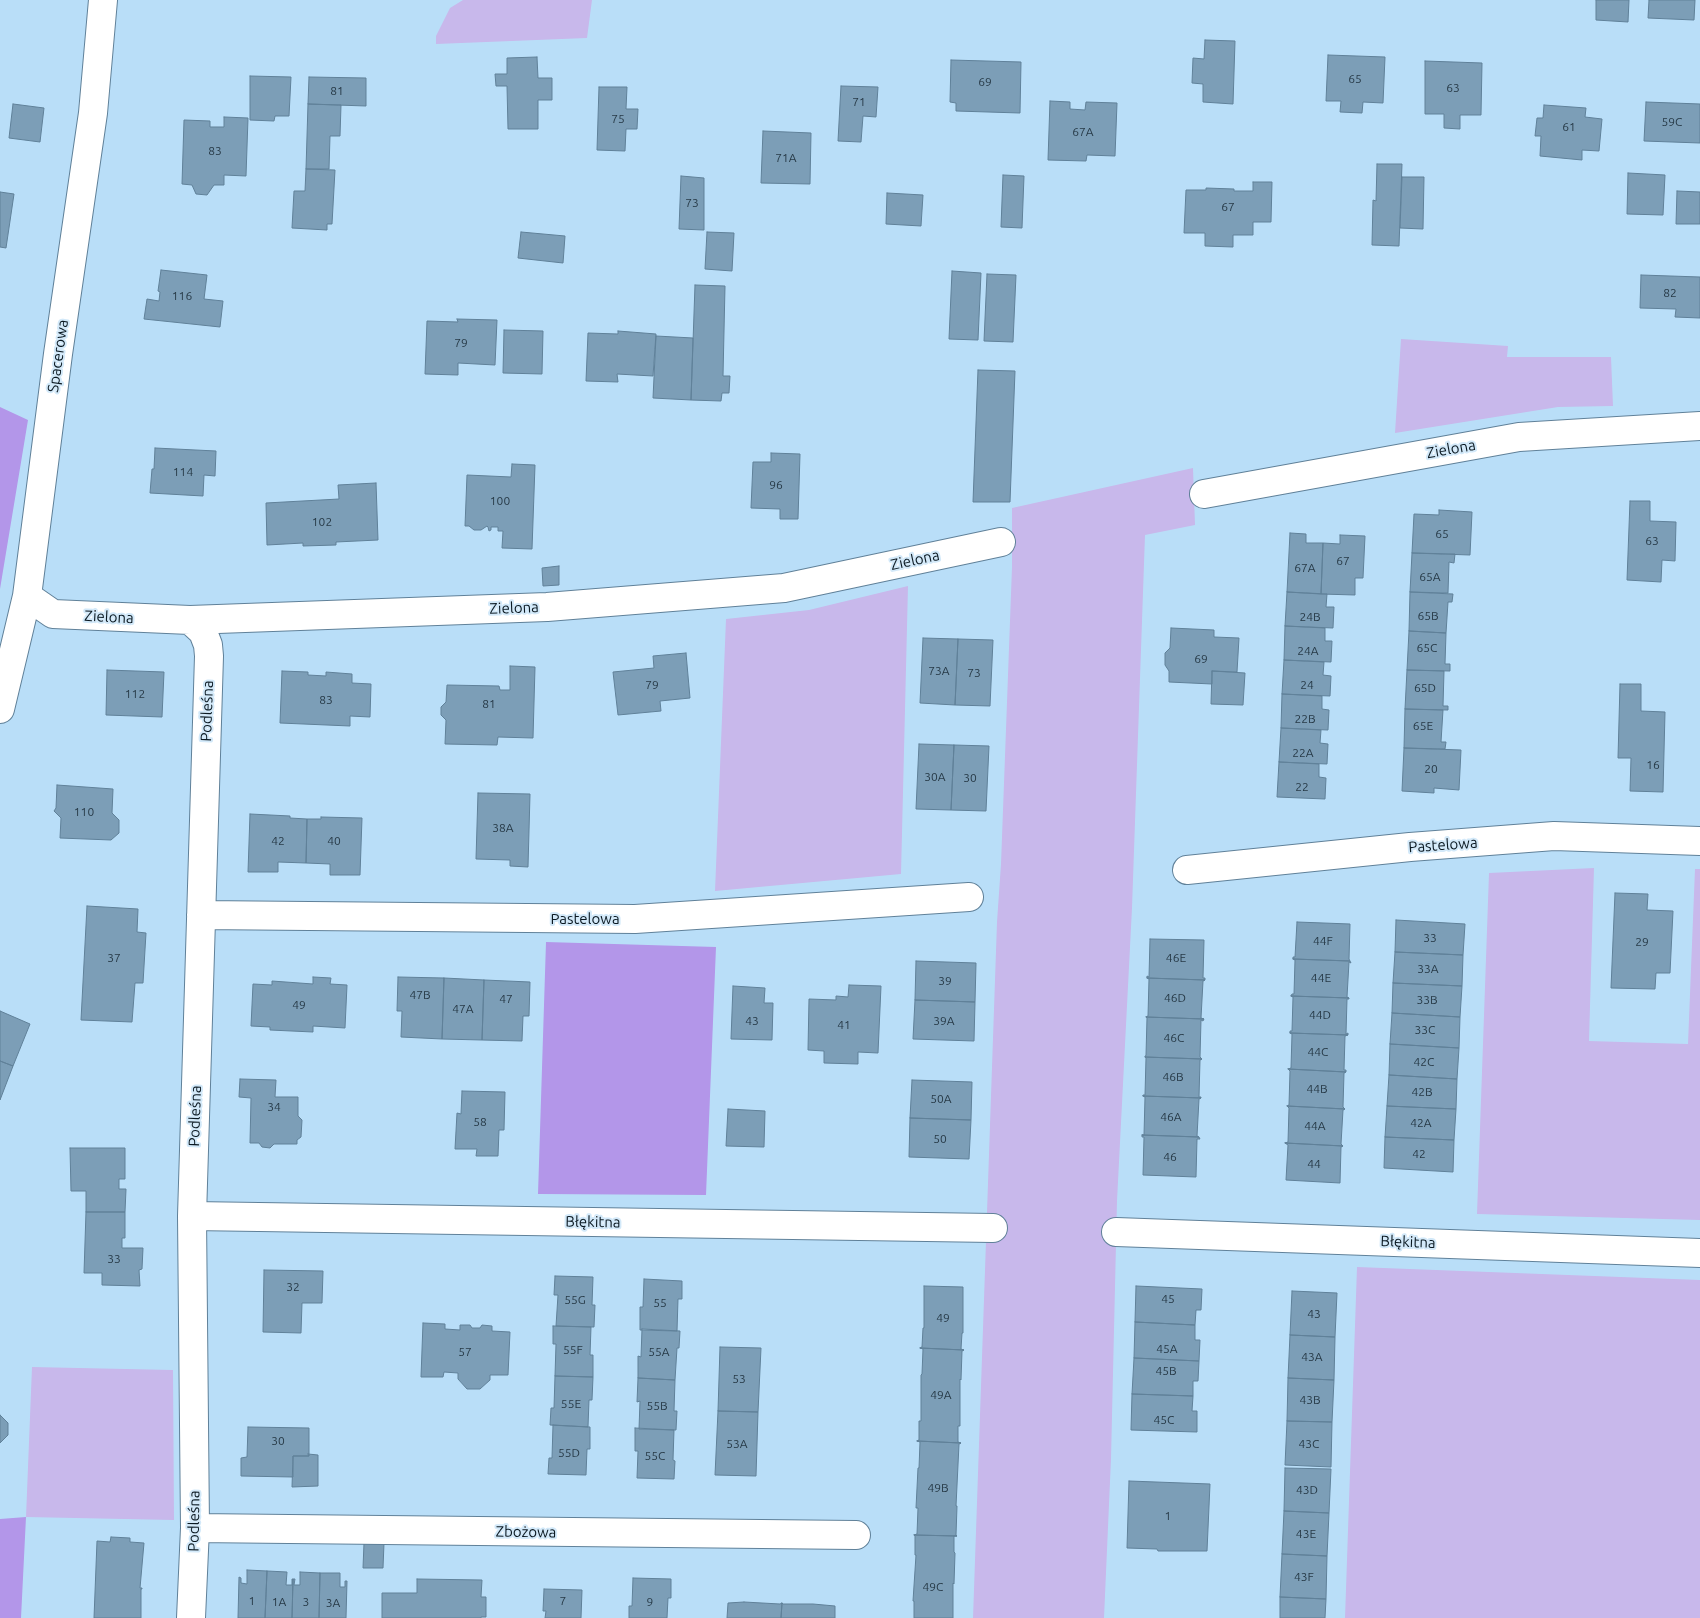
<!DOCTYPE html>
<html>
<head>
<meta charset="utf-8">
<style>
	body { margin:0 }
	canvas { display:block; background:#b9def8 }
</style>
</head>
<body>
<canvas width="1700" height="1618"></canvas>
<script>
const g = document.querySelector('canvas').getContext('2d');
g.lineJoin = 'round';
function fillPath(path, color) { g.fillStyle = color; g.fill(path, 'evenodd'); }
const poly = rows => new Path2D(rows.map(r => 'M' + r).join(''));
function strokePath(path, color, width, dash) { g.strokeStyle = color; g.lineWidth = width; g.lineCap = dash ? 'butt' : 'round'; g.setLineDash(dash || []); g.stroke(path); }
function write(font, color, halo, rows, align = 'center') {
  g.font = font + ' Ubuntu,sans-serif'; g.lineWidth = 4; g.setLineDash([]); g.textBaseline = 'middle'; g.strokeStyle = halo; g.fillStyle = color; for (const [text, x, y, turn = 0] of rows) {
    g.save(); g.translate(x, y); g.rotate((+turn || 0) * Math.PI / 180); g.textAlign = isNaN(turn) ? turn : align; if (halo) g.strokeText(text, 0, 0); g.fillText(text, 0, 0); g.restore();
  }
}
fillPath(poly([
	[463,0,592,0,587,38,436,44,436,36,450,8],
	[1401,339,1508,346,1507,357,1611,357,1613,406,1558,407,1395,433],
	[1193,468,1195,525,1145,535,1132,908,1117,1201,1111,1459,1104,1618,973,1618,997,922,1001,864,1012,567,1012,508],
	[908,586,901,874,715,891,726,619,809,610],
	[1594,868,1589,1041,1688,1044,1695,869,1700,869,1700,1220,1477,1214,1489,873],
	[1357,1267,1700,1280,1700,1618,1345,1618],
	[32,1367,173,1370,174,1520,26,1517]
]), '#c8b8eb');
fillPath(poly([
	[0,407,28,420,0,589],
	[546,942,716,947,706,1195,538,1194],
	[26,1517,21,1618,0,1618,0,1519]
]), '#b396e9');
const building = poly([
	[1596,0,1629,0,1628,22,1596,20,1596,0],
	[1649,0,1695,0,1694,20,1648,18,1649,0],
	[1205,40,1235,41,1233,104,1203,102,1203,84,1192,83,1193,58,1204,59,1205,40],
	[1328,55,1385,57,1383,103,1363,102,1362,113,1340,112,1341,101,1326,101,1328,55],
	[537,57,538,78,552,78,552,100,538,100,538,129,508,129,507,86,496,86,495,74,507,74,507,58,537,57],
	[951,60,1021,62,1020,113,956,111,956,103,950,102,951,60],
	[1425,61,1482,63,1481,115,1460,115,1460,129,1444,128,1444,114,1425,114,1425,61],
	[250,76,291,77,289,116,275,116,274,121,250,120,250,76],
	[309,77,366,78,366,106,308,104,309,77],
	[841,86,878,87,876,117,863,116,861,142,838,141,841,86],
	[599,87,627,87,626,109,638,109,637,129,626,129,625,151,597,150,599,87],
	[1050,101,1070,102,1070,109,1085,110,1086,102,1117,103,1115,156,1087,155,1086,161,1048,160,1050,101],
	[1646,102,1700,104,1700,143,1644,141,1646,102],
	[13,104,44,108,40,142,9,138,13,104],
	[308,104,341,105,340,136,330,136,329,169,306,169,308,104],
	[1544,105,1586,108,1585,117,1602,119,1599,151,1582,150,1582,160,1540,156,1541,136,1535,136,1537,118,1543,118,1544,105],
	[224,117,248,118,246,176,224,175,224,185,214,185,207,195,196,194,192,185,182,184,184,120,210,121,210,127,224,127,224,117],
	[763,131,811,133,810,184,761,183,763,131],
	[1377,164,1402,164,1399,246,1372,245,1373,200,1376,201,1377,164],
	[306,169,335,170,332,224,327,224,327,230,292,228,294,191,305,191,306,169],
	[1628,173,1665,175,1663,215,1627,214,1628,173],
	[1003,175,1024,176,1022,228,1001,227,1003,175],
	[681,176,704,178,704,230,679,229,681,176],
	[1402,177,1424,177,1423,229,1400,228,1402,177],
	[1253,182,1272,182,1271,222,1253,222,1253,235,1233,235,1233,247,1205,246,1205,233,1184,233,1186,190,1206,190,1206,188,1234,189,1234,191,1253,191,1253,182],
	[1677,191,1700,192,1700,224,1676,224,1677,191],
	[0,192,14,194,6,248,0,247,0,192],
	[887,193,923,195,921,226,886,224,887,193],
	[521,232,565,236,563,263,518,258,521,232],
	[707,232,734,233,732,271,705,269,707,232],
	[161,270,207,275,204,299,223,301,220,327,144,319,147,299,159,301,160,292,158,291,161,270],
	[952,271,981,273,978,340,949,339,952,271],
	[987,274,1016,275,1013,342,984,341,987,274],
	[1641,275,1700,277,1700,318,1675,317,1676,309,1640,308,1641,275],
	[695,285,725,286,723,376,730,376,729,393,722,393,721,401,691,400,695,285],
	[457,319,497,320,495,365,458,363,458,375,425,374,427,321,458,322,457,319],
	[504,330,543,331,542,374,503,373,504,330],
	[618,331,656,334,653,376,617,374,618,382,586,381,588,333,618,334,618,331],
	[656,336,693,338,691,400,653,398,656,336],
	[978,370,1015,371,1010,502,973,502,978,370],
	[155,448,216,451,215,476,204,475,203,496,150,493,152,469,154,469,155,448],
	[771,453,800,454,798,519,780,519,780,509,751,508,753,462,771,462,771,453],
	[512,464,535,465,532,549,502,548,503,531,498,531,498,527,491,527,491,530,489,531,488,527,487,526,481,530,474,530,469,526,465,526,467,475,511,477,512,464],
	[376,483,378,540,336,542,336,545,303,546,303,543,267,545,266,503,339,499,338,485,376,483],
	[1630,501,1650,501,1650,521,1676,522,1675,561,1662,560,1661,582,1627,580,1630,501],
	[1439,510,1472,512,1470,555,1412,553,1414,514,1439,515,1439,510],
	[1290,533,1306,534,1306,543,1323,543,1321,594,1287,592,1290,533],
	[1340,535,1365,536,1363,578,1355,578,1355,595,1321,594,1323,543,1340,544,1340,535],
	[1412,553,1455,554,1454,563,1449,562,1448,593,1410,592,1412,553],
	[559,566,559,585,543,586,542,568,559,566],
	[1287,592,1327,594,1326,607,1334,607,1333,628,1285,626,1287,592],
	[1410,592,1453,594,1452,602,1448,602,1446,633,1409,631,1410,592],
	[1285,626,1325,628,1325,641,1332,641,1331,662,1284,660,1285,626],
	[1171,628,1214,630,1214,637,1239,638,1237,672,1212,671,1212,684,1169,682,1169,671,1165,665,1165,653,1170,648,1171,628],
	[1409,631,1446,633,1445,664,1450,664,1450,671,1407,670,1409,631],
	[923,638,958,639,955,705,920,703,923,638],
	[958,639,993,640,990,706,955,705,958,639],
	[686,653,690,698,660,701,661,711,618,715,613,672,654,668,653,656,686,653],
	[1284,660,1324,662,1323,675,1331,676,1330,696,1282,694,1284,660],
	[510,666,535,667,533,738,498,737,497,745,445,744,446,720,441,715,441,707,446,702,447,685,499,686,500,690,510,690,510,666],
	[107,670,164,672,162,717,106,715,107,670],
	[1407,670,1444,671,1443,706,1448,706,1448,710,1405,709,1407,670],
	[282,671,308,672,308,675,326,676,326,672,352,674,352,683,371,684,370,717,350,716,350,726,280,723,282,671],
	[1212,671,1245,673,1243,705,1211,704,1212,671],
	[1620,684,1641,684,1641,711,1665,712,1663,792,1630,791,1631,758,1618,758,1620,684],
	[1282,694,1322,696,1322,709,1329,710,1328,730,1281,728,1282,694],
	[1405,709,1443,710,1441,742,1446,742,1445,749,1404,748,1405,709],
	[1281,728,1321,730,1320,743,1328,744,1327,764,1279,762,1281,728],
	[919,744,954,745,951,810,916,809,919,744],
	[954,745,989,746,986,811,951,810,954,745],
	[1404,748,1461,750,1459,790,1434,788,1434,793,1402,791,1404,748],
	[1279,762,1319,764,1319,777,1326,778,1325,799,1277,797,1279,762],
	[57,785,113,789,112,813,119,820,119,833,111,840,60,838,61,818,54,811,56,808,57,785],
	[478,793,530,794,528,867,510,866,510,860,476,859,478,793],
	[250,814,290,816,290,818,307,819,306,863,278,862,278,872,248,872,250,814],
	[321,817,362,818,360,875,330,875,330,864,306,863,307,819,321,819,321,817],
	[1615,893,1648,894,1647,910,1673,911,1670,973,1656,973,1655,989,1611,988,1615,893],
	[87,906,138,909,137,932,146,933,143,983,135,983,132,1022,81,1020,87,906],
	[1396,920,1465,924,1463,955,1395,952,1396,920],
	[1297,922,1350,924,1349,959,1350,961,1293,959,1293,957,1295,957,1297,922],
	[1150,939,1204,940,1203,978,1205,978,1205,980,1147,978,1147,976,1149,977,1150,939],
	[1395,952,1463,955,1462,986,1393,983,1395,952],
	[1293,959,1350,961,1351,963,1349,962,1347,997,1349,998,1291,996,1292,994,1294,994,1295,960,1293,959],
	[916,961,976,963,975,1002,915,1000,916,961],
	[313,977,331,978,330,984,347,985,345,1028,313,1026,313,1032,270,1030,270,1027,251,1026,253,984,272,985,272,981,313,984,313,977],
	[398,977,444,978,442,1039,401,1037,402,1011,397,1011,398,977],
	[444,978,484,980,482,1040,442,1039,444,978],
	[1147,978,1205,980,1203,981,1201,1018,1204,1019,1146,1017,1148,1016,1149,979,1147,978],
	[484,980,530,982,529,1016,523,1016,522,1041,482,1040,484,980],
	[1393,983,1462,986,1460,1017,1392,1013,1393,983],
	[849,985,881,986,878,1053,858,1052,858,1064,824,1063,824,1051,808,1050,809,999,836,1000,836,996,848,997,849,985],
	[733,986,765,988,764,1003,773,1003,772,1040,731,1039,733,986],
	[1291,996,1349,998,1349,999,1347,999,1346,1034,1348,1033,1348,1035,1290,1033,1290,1031,1292,1031,1293,997,1291,996],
	[915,1000,975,1002,974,1041,913,1039,915,1000],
	[0,1011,30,1024,13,1066,0,1061,0,1011],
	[1392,1013,1460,1017,1459,1048,1390,1044,1392,1013],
	[1146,1017,1204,1019,1203,1021,1201,1020,1200,1057,1202,1059,1145,1057,1146,1055,1147,1018,1146,1017],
	[1290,1033,1348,1035,1345,1036,1344,1070,1346,1070,1346,1072,1288,1069,1291,1068,1292,1034,1290,1033],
	[1390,1044,1459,1048,1457,1079,1389,1075,1390,1044],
	[1145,1057,1202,1059,1200,1060,1199,1097,1201,1097,1201,1098,1143,1096,1143,1095,1145,1095,1146,1058,1145,1057],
	[0,1061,13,1066,0,1100,0,1061],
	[1288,1069,1346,1072,1344,1073,1343,1107,1345,1109,1287,1106,1289,1105,1290,1071,1288,1069],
	[1389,1075,1457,1079,1456,1109,1387,1106,1389,1075],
	[240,1079,276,1080,275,1097,298,1097,298,1116,302,1120,301,1137,297,1140,297,1144,274,1144,270,1148,262,1147,259,1143,250,1143,251,1098,239,1097,240,1079],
	[912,1080,972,1082,971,1120,910,1118,912,1080],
	[462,1091,505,1092,504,1130,499,1130,498,1156,476,1156,477,1149,455,1149,457,1113,461,1114,462,1091],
	[1143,1096,1201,1098,1199,1099,1197,1136,1199,1137,1142,1135,1144,1135,1145,1097,1143,1096],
	[1287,1106,1345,1109,1343,1110,1341,1144,1343,1146,1285,1143,1288,1142,1289,1108,1287,1106],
	[1387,1106,1456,1109,1454,1140,1385,1137,1387,1106],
	[728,1109,765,1111,764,1147,726,1146,728,1109],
	[910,1118,971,1120,969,1159,909,1157,910,1118],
	[1142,1135,1199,1137,1200,1139,1197,1139,1196,1177,1143,1175,1144,1137,1142,1137,1142,1135],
	[1385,1137,1454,1140,1453,1172,1384,1168,1385,1137],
	[1285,1143,1343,1146,1341,1147,1340,1183,1286,1180,1288,1145,1285,1143],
	[70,1148,125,1148,125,1179,119,1179,119,1189,126,1189,125,1212,86,1212,86,1191,71,1191,70,1148],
	[86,1212,125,1212,125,1238,122,1238,122,1248,143,1248,142,1269,139,1270,140,1286,102,1285,102,1273,84,1273,86,1212],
	[264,1270,323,1271,322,1303,302,1303,301,1333,263,1332,264,1270],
	[555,1276,593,1277,592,1305,595,1305,594,1327,556,1326,558,1295,554,1295,555,1276],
	[644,1279,682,1281,682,1299,678,1299,677,1331,640,1330,640,1307,643,1307,644,1279],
	[924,1286,963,1287,963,1333,962,1333,961,1349,964,1350,920,1348,922,1347,923,1328,924,1328,924,1286],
	[1136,1286,1202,1289,1201,1310,1196,1310,1195,1325,1135,1322,1136,1286],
	[1292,1291,1337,1293,1335,1337,1290,1335,1292,1291],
	[1135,1322,1195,1325,1195,1340,1200,1340,1199,1361,1134,1358,1135,1322],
	[423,1323,445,1324,445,1329,460,1330,460,1325,470,1325,472,1328,480,1328,482,1325,492,1326,492,1331,510,1332,508,1375,490,1375,490,1380,480,1389,467,1389,458,1379,458,1373,444,1372,443,1377,421,1377,423,1323],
	[553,1326,591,1327,590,1355,593,1355,593,1377,555,1376,556,1344,553,1344,553,1326],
	[642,1329,680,1331,679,1348,677,1348,675,1380,638,1378,638,1356,641,1357,642,1329],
	[1290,1335,1335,1337,1334,1380,1288,1378,1290,1335],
	[720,1347,761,1348,758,1412,718,1411,720,1347],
	[920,1348,964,1350,962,1351,961,1380,960,1379,960,1426,958,1426,958,1442,961,1443,917,1441,919,1440,919,1421,921,1421,921,1375,922,1374,923,1349,920,1348],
	[1134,1358,1199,1361,1198,1381,1193,1381,1193,1396,1132,1394,1134,1358],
	[555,1376,593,1377,592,1400,589,1400,588,1427,550,1425,551,1408,554,1408,555,1376],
	[638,1378,675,1380,674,1411,677,1411,676,1430,639,1429,640,1401,637,1402,638,1378],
	[1288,1378,1334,1380,1332,1422,1287,1421,1288,1378],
	[1132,1394,1193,1396,1192,1411,1197,1411,1197,1432,1131,1430,1132,1394],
	[718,1411,758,1412,756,1476,715,1475,718,1411],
	[0,1415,8,1423,8,1435,0,1443,0,1415],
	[1287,1421,1332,1422,1331,1467,1285,1465,1287,1421],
	[553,1425,590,1427,590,1449,587,1449,586,1475,548,1474,549,1458,552,1458,553,1425],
	[248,1427,309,1428,309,1456,293,1456,293,1477,241,1476,241,1458,247,1457,248,1427],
	[635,1428,674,1430,673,1460,675,1461,674,1479,637,1478,638,1451,635,1451,635,1428],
	[917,1441,961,1443,959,1444,956,1506,957,1506,956,1535,957,1536,914,1535,917,1534,918,1508,916,1508,918,1468,919,1468,920,1442,917,1441],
	[308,1454,318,1455,318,1486,292,1487,293,1456,309,1456,308,1454],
	[1285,1468,1331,1469,1329,1513,1284,1511,1285,1468],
	[1129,1481,1210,1484,1207,1551,1158,1551,1157,1549,1127,1548,1129,1481],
	[1284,1511,1329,1513,1327,1556,1282,1554,1284,1511],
	[914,1535,957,1536,954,1536,954,1552,955,1553,954,1584,953,1583,953,1618,914,1618,914,1601,913,1601,916,1555,915,1555,915,1536,914,1535],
	[111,1537,130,1538,130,1542,144,1543,140,1588,142,1588,142,1589,141,1589,141,1618,94,1618,97,1541,110,1542,111,1537],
	[364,1543,384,1543,383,1568,363,1568,364,1543],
	[1282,1554,1327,1556,1326,1599,1280,1597,1282,1554],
	[247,1570,267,1571,265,1618,238,1618,239,1577,241,1578,241,1583,247,1584,247,1570],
	[267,1571,287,1572,286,1585,292,1585,292,1579,293,1579,292,1618,265,1618,267,1571],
	[300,1572,320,1573,319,1618,292,1618,293,1579,295,1579,294,1585,300,1585,300,1572],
	[320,1573,340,1573,340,1587,345,1587,345,1581,347,1581,346,1618,319,1618,320,1573],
	[633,1578,671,1579,671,1598,668,1598,667,1618,629,1618,629,1606,632,1606,633,1578],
	[417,1579,482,1580,481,1597,486,1597,486,1617,481,1617,481,1618,382,1618,382,1593,417,1593,417,1579],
	[544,1589,582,1590,581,1618,545,1618,546,1611,543,1611,544,1589],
	[1280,1597,1326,1599,1325,1618,1280,1618,1280,1597],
	[744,1602,780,1604,782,1603,781,1618,727,1618,728,1603,744,1602],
	[782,1603,783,1604,813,1604,835,1606,835,1618,781,1618,782,1603]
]);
fillPath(building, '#7c9eb7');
strokePath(building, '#608199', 1);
const minor = poly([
	[1204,494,1519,437,1700,426],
	[27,596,53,614,190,620,547,607,784,588,1001,542],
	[190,620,203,632,208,645,209,656,192,1216,195,1528,191,1618],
	[0,709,27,596,58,354,93,113,103,0],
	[1187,870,1410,847,1554,836,1700,841],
	[201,915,635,919,969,897],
	[192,1216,993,1228],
	[1116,1232,1700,1253],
	[195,1528,856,1535]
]);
strokePath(minor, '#608199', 30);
strokePath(minor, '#fff', 28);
write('12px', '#273a47', null, [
	["65",1355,79],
	["69",985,82],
	["63",1453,88],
	["81",337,91],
	["71",859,102],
	["75",618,119],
	["59C",1672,122],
	["61",1569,127],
	["67A",1083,132],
	["83",215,151],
	["71A",786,158],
	["73",692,203],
	["67",1228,207],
	["82",1670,293],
	["116",182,296],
	["79",461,343],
	["114",183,472],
	["96",776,485],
	["100",500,501],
	["102",322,522],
	["65",1442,534],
	["63",1652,541],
	["67",1343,561],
	["67A",1305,568],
	["65A",1430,577],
	["65B",1428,616],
	["24B",1310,617],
	["65C",1427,648],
	["24A",1308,651],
	["69",1201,659],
	["73A",939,671],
	["73",974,673],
	["79",652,685],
	["24",1307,685],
	["65D",1425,688],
	["112",135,694],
	["83",326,700],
	["81",489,704],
	["22B",1305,719],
	["65E",1423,726],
	["22A",1303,753],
	["16",1653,765],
	["20",1431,769],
	["30A",935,777],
	["30",970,778],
	["22",1302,787],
	["110",84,812],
	["38A",503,828],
	["42",278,841],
	["40",334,841],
	["33",1430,938],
	["44F",1323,941],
	["29",1642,942],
	["37",114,958],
	["46E",1176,958],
	["33A",1428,969],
	["44E",1321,978],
	["39",945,981],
	["47B",420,995],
	["46D",1175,998],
	["47",506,999],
	["33B",1427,1000],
	["49",299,1005],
	["47A",463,1009],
	["44D",1320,1015],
	["43",752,1021],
	["39A",944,1021],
	["41",844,1025],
	["33C",1425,1030],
	["46C",1174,1038],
	["44C",1318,1052],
	["42C",1424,1062],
	["46B",1173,1077],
	["44B",1317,1089],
	["42B",1422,1092],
	["50A",941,1099],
	["34",274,1107],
	["46A",1171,1117],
	["58",480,1122],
	["42A",1421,1123],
	["44A",1315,1126],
	["50",940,1139],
	["42",1419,1154],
	["46",1170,1157],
	["44",1314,1164],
	["33",114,1259],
	["32",293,1287],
	["45",1168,1299],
	["55G",575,1300],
	["55",660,1303],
	["43",1314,1314],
	["49",943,1318],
	["45A",1167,1349],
	["55F",573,1350],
	["57",465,1352],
	["55A",659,1352],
	["43A",1312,1357],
	["45B",1166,1371],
	["53",739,1379],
	["49A",941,1395],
	["43B",1310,1400],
	["55E",571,1404],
	["55B",657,1406],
	["45C",1164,1420],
	["30",278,1441],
	["53A",737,1444],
	["43C",1309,1444],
	["55D",569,1453],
	["55C",655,1456],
	["49B",938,1488],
	["43D",1307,1490],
	["1",1168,1516],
	["43E",1306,1534],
	["43F",1304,1577],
	["49C",933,1587],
	["1",252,1601],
	["7",563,1601],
	["1A",279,1602],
	["3",306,1602],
	["9",650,1602],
	["3A",333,1603]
]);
write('15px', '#0b1922', '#d3e9f9', [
	["Spacerowa",58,356,-82],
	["Zielona",1451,449,-10],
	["Zielona",915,560,-12],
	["Zielona",514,608,-2],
	["Zielona",109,617,3],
	["Podleśna",207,711,-88],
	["Pastelowa",1443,845,-4],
	["Pastelowa",585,919],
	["Podleśna",195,1116,-88],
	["Błękitna",593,1222,1],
	["Błękitna",1408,1242,2],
	["Podleśna",194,1521,-89],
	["Zbożowa",526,1532,1]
]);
</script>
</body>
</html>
